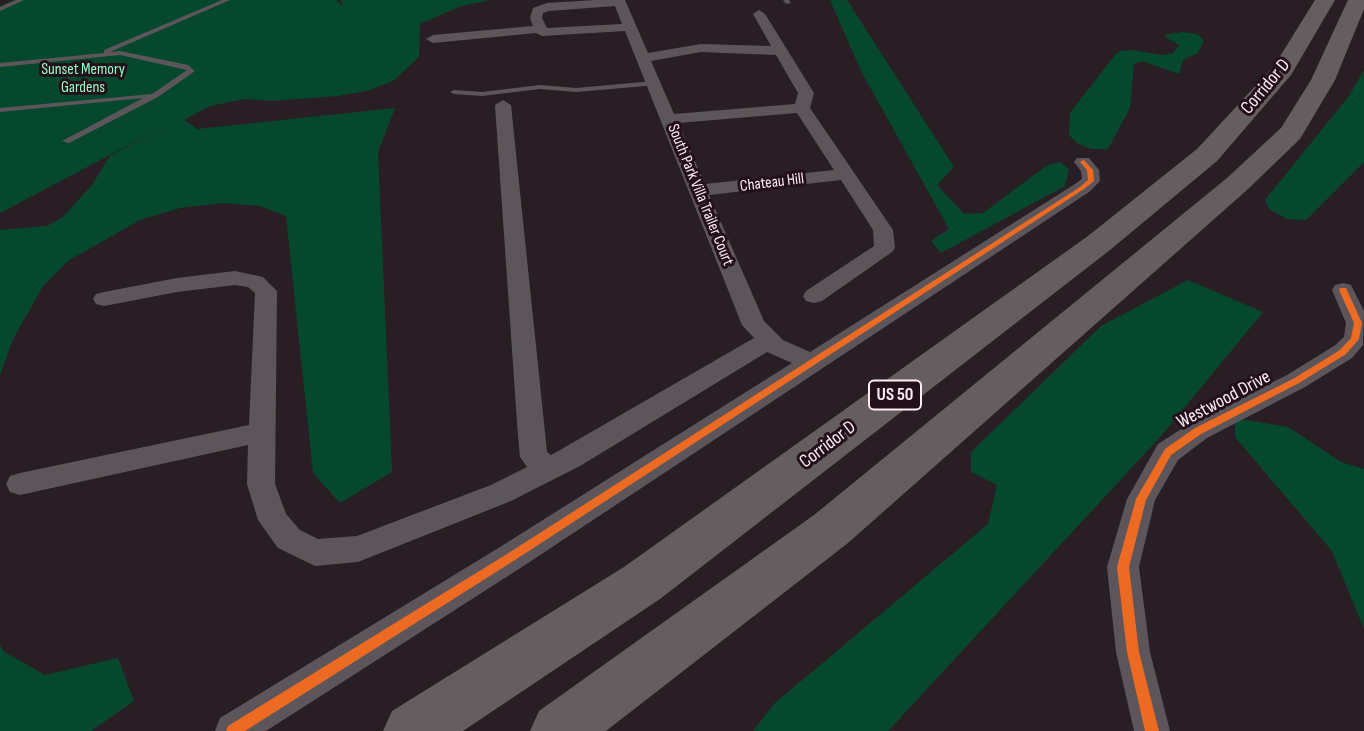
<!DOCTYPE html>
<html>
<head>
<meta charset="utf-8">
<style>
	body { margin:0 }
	canvas { display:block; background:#291e24 }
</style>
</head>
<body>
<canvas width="1364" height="731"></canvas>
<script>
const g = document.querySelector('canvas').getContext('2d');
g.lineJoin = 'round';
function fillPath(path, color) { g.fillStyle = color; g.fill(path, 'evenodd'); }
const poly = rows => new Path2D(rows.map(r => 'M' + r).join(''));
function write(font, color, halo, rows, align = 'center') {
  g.font = font + ' "Sofia Sans Condensed",sans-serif'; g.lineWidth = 6; g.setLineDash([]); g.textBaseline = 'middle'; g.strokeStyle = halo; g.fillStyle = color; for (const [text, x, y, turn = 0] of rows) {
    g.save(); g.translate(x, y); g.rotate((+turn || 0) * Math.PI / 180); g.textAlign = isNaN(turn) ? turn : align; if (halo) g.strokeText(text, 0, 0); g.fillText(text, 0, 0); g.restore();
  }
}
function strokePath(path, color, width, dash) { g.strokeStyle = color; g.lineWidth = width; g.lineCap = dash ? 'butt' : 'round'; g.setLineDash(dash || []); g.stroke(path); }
fillPath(poly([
	[14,0,336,0,343,6,341,0,491,0,461,6,420,24,419,57,393,81,367,91,337,96,272,101,245,99,210,106,184,120,197,129,395,108,378,152,392,472,340,503,313,473,286,216,260,206,224,203,180,208,140,220,68,261,43,286,12,341,0,375,0,230,47,226,63,217,92,185,110,156,163,127,0,213,0,6],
	[830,0,847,0,954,167,937,185,964,214,983,213,1046,166,1059,162,1069,169,1065,186,941,253,931,241,949,229,861,71],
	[1183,32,1197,34,1204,40,1198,53,1183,60,1179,74,1142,61,1134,64,1130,108,1108,149,1091,149,1077,143,1069,135,1070,113,1115,55,1120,51,1131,50,1162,55,1173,53,1179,45,1163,35],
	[1364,70,1364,162,1306,220,1287,219,1269,209,1265,200,1349,96],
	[1188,280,1263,312,1162,435,888,731,753,731,775,703,988,524,997,485,971,472,971,452,1101,326],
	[1235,418,1288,427,1341,462,1364,469,1364,629,1332,551,1235,437],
	[0,644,3,651,45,675,118,658,134,701,91,731,0,731]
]), '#06482e');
fillPath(poly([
	[16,0,24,0,0,11,0,7,16,0],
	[222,0,230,0,110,52,120,51,188,65,195,71,158,97,69,143,62,141,143,98,0,112,0,108,152,94,187,70,120,55,0,67,0,63,104,53,104,50,222,0],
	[783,0,789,0,791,3,786,4,783,0],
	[654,81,658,83,657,85,576,92,540,89,482,96,454,94,450,92,454,90,482,92,540,85,576,88,654,81]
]), '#5c565a');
fillPath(poly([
	[595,0,625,0,648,53,701,44,771,46,753,14,759,10,765,14,814,93,810,108,893,230,895,248,892,252,822,301,814,303,806,301,803,296,806,291,874,246,873,230,841,180,709,195,764,321,783,340,810,352,1075,184,1082,179,1081,171,1074,162,1077,158,1089,158,1099,170,1100,181,1089,192,522,567,266,731,215,731,220,718,500,547,792,363,767,352,580,466,511,501,358,562,315,566,278,548,258,520,247,484,248,445,20,495,10,492,6,484,10,476,20,473,249,425,255,293,248,287,235,285,177,292,104,306,96,304,93,299,96,294,104,292,177,278,235,271,263,277,277,291,275,484,286,514,300,530,318,539,357,536,491,485,527,467,520,457,518,436,495,105,503,100,511,105,547,452,551,455,560,450,754,338,742,325,625,31,542,36,536,33,433,43,426,39,433,35,533,26,530,18,533,8,547,3,595,0],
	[615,6,622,24,547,28,542,18,543,13,549,11,615,6],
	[701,52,776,55,798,93,795,104,674,114,651,61,701,52],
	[797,113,834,170,705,184,678,123,797,113],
	[1343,283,1351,285,1364,311,1363,345,1352,358,1305,387,1207,438,1178,460,1155,500,1139,567,1150,652,1170,731,1134,731,1116,652,1107,567,1127,499,1158,444,1189,424,1287,375,1334,346,1344,337,1346,323,1332,290,1335,285,1343,283]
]), '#5c565a');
fillPath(poly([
	[1315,0,1335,0,1291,75,1217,161,1110,250,660,599,463,731,383,731,392,711,624,567,1088,236,1197,149,1274,66,1315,0],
	[1348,0,1364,0,1364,9,1335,80,1300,139,1247,190,848,543,606,731,530,731,539,711,814,515,1227,178,1281,128,1311,80,1348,0]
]), '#655e61');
fillPath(poly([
	[1083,160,1085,161,1093,170,1094,181,1084,189,515,560,245,731,226,731,228,726,507,554,1080,187,1088,180,1087,170,1080,162,1083,160],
	[1340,288,1346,288,1347,290,1362,323,1359,339,1346,354,1299,383,1201,434,1171,455,1146,500,1129,567,1139,652,1159,731,1145,731,1127,652,1117,567,1136,499,1165,449,1195,428,1293,379,1340,350,1351,338,1354,323,1339,290,1340,288]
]), '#ed6a23');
write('16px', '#93fdc5', '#23101a', [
	["Sunset Memory",83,70],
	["Gardens",83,88]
]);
write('16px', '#fcedf4', '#23101a', [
	["Chateau Hill",772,183,-7],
	["South Park Villa Trailer Court",700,195,68]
]);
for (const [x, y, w] of [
	[895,395,52]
]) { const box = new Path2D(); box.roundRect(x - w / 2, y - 14.5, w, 29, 5); g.fillStyle = '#23101a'; g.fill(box); strokePath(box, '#fcedf4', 2); }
write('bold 18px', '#fcedf4', null, [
	["US 50",895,395]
]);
write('19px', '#fcedf4', '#23101a', [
	["Corridor D",1266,87,-50],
	["Westwood Drive",1224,400,-28],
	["Corridor D",828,445,-37]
]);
</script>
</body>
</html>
